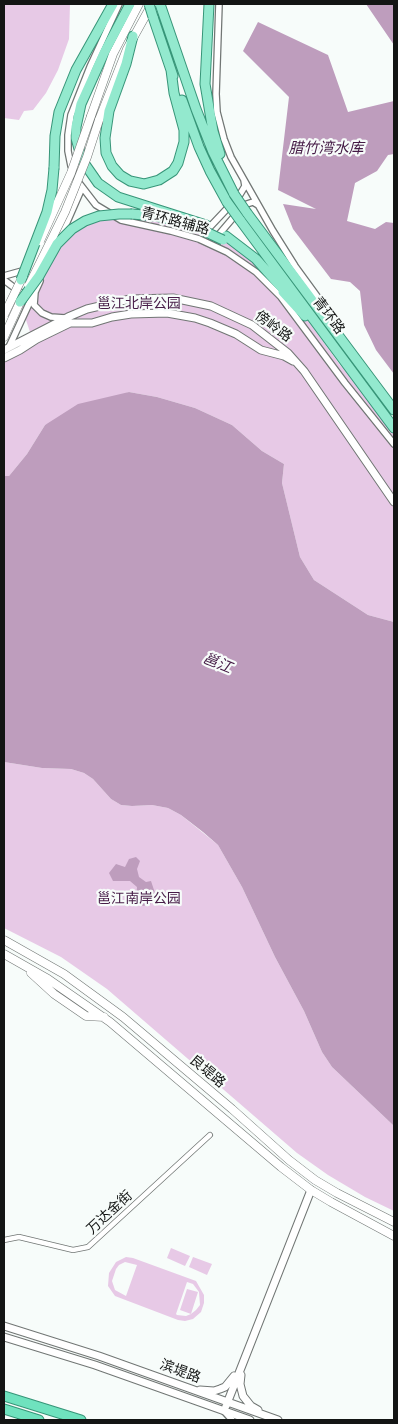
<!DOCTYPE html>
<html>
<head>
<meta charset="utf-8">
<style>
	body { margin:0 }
	#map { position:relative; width:398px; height:1424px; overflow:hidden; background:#f7fcfa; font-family:Poppins,sans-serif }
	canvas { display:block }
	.frame { position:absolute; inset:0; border:5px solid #131514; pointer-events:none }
</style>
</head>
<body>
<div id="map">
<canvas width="398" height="1424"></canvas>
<div class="frame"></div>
</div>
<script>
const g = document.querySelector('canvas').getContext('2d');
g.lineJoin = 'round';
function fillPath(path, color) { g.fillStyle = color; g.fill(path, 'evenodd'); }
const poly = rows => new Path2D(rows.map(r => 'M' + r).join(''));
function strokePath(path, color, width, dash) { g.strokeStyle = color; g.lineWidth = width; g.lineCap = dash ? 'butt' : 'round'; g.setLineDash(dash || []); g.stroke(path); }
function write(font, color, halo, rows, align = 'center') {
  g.font = font + ' Poppins,"Noto Sans SC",sans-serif'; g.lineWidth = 4.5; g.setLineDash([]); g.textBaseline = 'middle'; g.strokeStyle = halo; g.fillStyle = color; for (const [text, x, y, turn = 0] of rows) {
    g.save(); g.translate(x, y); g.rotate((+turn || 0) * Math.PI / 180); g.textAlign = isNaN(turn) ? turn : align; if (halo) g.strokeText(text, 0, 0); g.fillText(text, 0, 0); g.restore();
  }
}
fillPath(poly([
	[4,4,70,4,69,39,58,70,46,93,33,110,24,111,19,120,4,118],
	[105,215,184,223,223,240,246,255,305,316,340,365,362,385,394,428,394,622,368,615,314,580,300,557,282,483,284,464,262,451,232,425,195,408,157,397,129,392,45,425,27,454,9,476,4,476,4,358,33,341,20,302,60,239],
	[4,762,42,768,71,769,84,773,93,779,111,799,121,805,132,806,152,805,168,808,181,815,218,845,242,887,275,957,304,1011,322,1052,332,1067,394,1126,394,1211,365,1197,328,1175,297,1153,107,989,61,957,4,928],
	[171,1248,190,1256,185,1266,167,1258],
	[126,1257,133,1258,196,1281,204,1295,204,1303,201,1312,193,1319,185,1321,178,1320,115,1296,108,1286,109,1273,116,1262],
	[125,1262,137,1265,126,1296,115,1290,112,1281,116,1269,119,1265],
	[187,1282,193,1284,199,1292,200,1305,196,1310,191,1314,198,1292,187,1289,180,1310,191,1314,186,1316,177,1315,176,1314],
	[193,1257,212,1264,207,1275,189,1267]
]), '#e7c9e6');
fillPath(poly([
	[366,4,394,4,394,45],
	[258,22,328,55,348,112,394,101,394,154,388,155,377,171,355,183,347,221,375,229,386,222,394,223,394,374,376,350,364,325,360,291,350,282,331,279,293,229,283,204,316,209,278,190,289,97,243,51],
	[129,392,157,397,195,408,232,425,262,451,284,464,282,483,300,557,314,580,368,615,394,622,394,1126,332,1067,322,1052,304,1011,275,957,242,887,218,845,203,832,181,815,168,808,152,805,132,806,121,805,111,799,93,779,84,773,71,769,42,768,4,762,4,476,9,476,27,454,45,425,78,404],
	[136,857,140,861,137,869,139,877,146,882,151,881,155,893,151,904,143,906,136,900,137,887,130,881,113,881,109,873,116,864,125,867,129,859]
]), '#be9dbd');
const pedestrian = poly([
	[4,1240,19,1237,73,1250,88,1247,210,1135]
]);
const minor = poly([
	[119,4,90,67,71,115,68,135,68,151,71,166,79,183,96,205,121,220,171,231,199,239,227,252,256,272,281,297,345,383,394,444],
	[219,4,216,94,217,112,224,139,231,157,273,231,295,266,322,303,330,319],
	[206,231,239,196,245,186,244,180],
	[60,238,82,188],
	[215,239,244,205,253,202,258,205],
	[4,276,22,271],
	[4,280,20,292],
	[40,281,35,292,34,305,42,313,51,317,65,318],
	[9,347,33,295],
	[224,1411,232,1420]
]);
const tertiary = poly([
	[68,317,87,309,130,299,173,298,211,306,252,325,288,353,304,371,394,502],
	[33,341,70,323,92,323,112,317,131,314,167,313,195,318,210,323,236,334,261,350,284,356,293,361],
	[4,350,68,317,66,319],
	[4,358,20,350,37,339],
	[4,1326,99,1356,278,1420],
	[4,1337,95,1365,250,1420],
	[241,1375,240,1384,243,1396,251,1406,258,1410],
	[200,1390,214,1391,220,1389,225,1387,234,1376],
	[226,1406,311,1190]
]);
const secondary = poly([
	[91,116,113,54,139,4],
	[99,120,127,49,152,4],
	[4,337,20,302],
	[4,940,64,974,123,1017,232,1109,289,1160,315,1180,337,1193,394,1222],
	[4,954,48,979,110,1022,281,1167,311,1190,331,1202,394,1236],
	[31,973,54,994,86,1016,104,1017]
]);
const primary = poly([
	[130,4,104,53,81,104,76,127,76,138,82,160,98,183,118,197,206,225],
	[160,4,196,109,213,152,234,194],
	[209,4,205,84,213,131,220,154],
	[153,17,173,76],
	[133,36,126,64,109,111,105,138,106,153,112,166,120,175,130,181,144,184,159,180,173,171,178,163,184,142,184,130,174,93,171,70],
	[182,100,199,147,210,171,227,202],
	[54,168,55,136,59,112,76,70,113,4],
	[247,213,394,410],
	[132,214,155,216,181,222],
	[240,220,394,428],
	[226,236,256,259,289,296],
	[283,292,305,316]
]);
const trunk = poly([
	[4,1396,81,1420],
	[4,1409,39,1420]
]);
strokePath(pedestrian, '#717674', 6);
strokePath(minor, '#717674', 8);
strokePath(tertiary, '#717674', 9);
strokePath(secondary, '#717674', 9);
strokePath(primary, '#379578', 11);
strokePath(trunk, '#379578', 11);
strokePath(pedestrian, '#fff', 4.5);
strokePath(minor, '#fff', 5.5);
strokePath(tertiary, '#fff', 7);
strokePath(secondary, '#fff', 8);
strokePath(primary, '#93e9ce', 9);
strokePath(trunk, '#6fe2be', 9);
const secondaryBridge = poly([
	[40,241,71,173,91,116],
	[29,285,65,212,87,157,99,120],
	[4,315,23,276]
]);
const primaryBridge = poly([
	[149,4,153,17],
	[234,194,247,213],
	[227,202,240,220],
	[202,230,223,240],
	[21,280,47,212,52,190,54,168],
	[20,302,39,276,57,244,72,229,85,221,99,216,119,214,132,214]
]);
strokePath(secondaryBridge, '#717674', 9, []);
strokePath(primaryBridge, '#379578', 11, []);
strokePath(secondaryBridge, '#fff', 8);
strokePath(primaryBridge, '#93e9ce', 9);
write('14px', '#131514', '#f7fcfa', [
	["青环路辅路",175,222,15],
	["青环路",328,316,53],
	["傍岭路",273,327,36],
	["良堤路",207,1072,40],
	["万达金街",110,1213,-43],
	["滨堤路",180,1372,20]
]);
write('14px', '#471d48', '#f7fcfa', [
	["邕江北岸公园",139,304],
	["邕江南岸公园",139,899]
]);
write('italic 15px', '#441a45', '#f7fcfa', [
	["腊竹湾水库",326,149],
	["邕江",217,664,22]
]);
</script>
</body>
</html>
